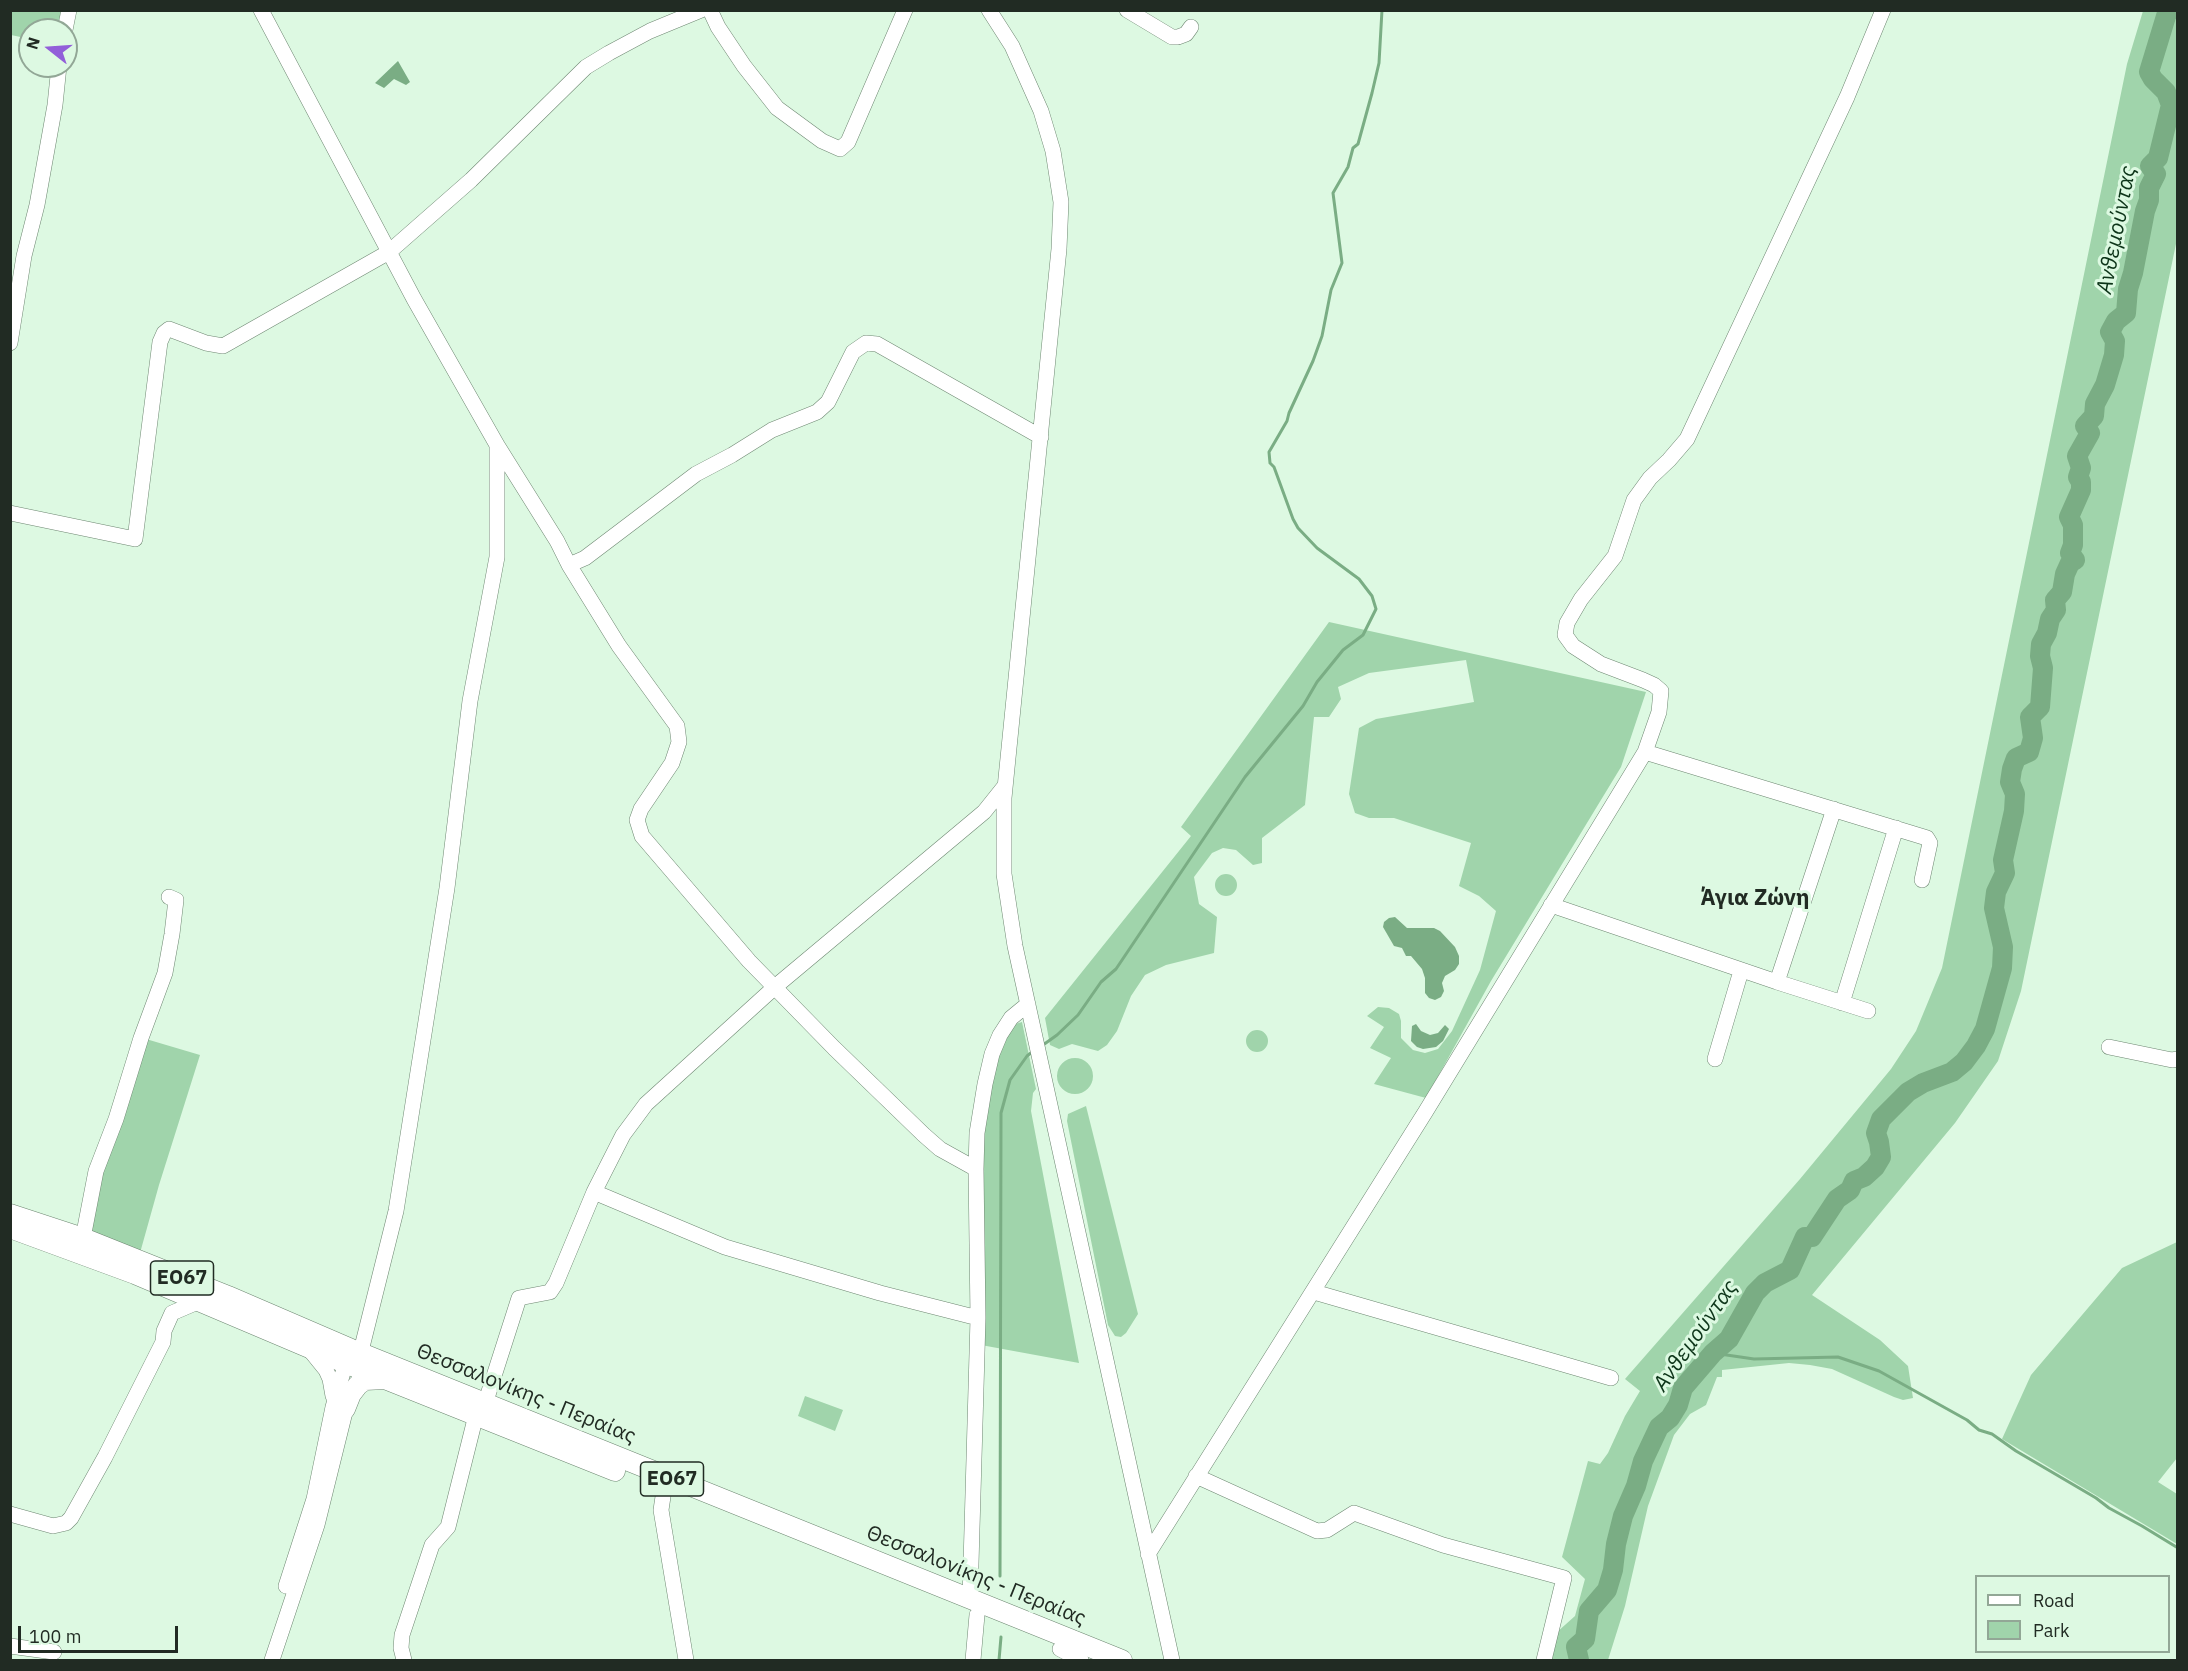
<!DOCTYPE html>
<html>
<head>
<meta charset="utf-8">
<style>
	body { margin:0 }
	#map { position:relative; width:2188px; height:1671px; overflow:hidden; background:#ddf9e2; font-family:"IBM Plex Sans",sans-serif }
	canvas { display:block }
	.frame { position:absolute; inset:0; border:12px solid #212b23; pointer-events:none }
	.legend { position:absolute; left:1975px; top:1575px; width:195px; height:78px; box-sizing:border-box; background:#ddf9e2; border:2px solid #92a796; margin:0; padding:8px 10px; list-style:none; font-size:18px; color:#212b23 }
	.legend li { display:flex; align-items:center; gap:12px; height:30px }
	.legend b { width:30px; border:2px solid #92a796 }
	.north { position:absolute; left:18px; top:18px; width:60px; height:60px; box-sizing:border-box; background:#ddf9e2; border:2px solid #92a796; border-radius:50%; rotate:287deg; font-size:16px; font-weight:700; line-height:24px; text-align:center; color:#212b23 }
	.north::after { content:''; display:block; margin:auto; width:21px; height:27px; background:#925fd9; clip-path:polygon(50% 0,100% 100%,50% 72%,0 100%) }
	.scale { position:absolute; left:18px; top:1626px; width:160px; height:27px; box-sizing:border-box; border:3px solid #212b23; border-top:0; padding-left:8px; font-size:18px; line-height:21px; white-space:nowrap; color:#212b23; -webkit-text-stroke:4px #ddf9e2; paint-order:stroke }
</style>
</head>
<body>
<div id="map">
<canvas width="2188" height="1671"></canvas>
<div class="frame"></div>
<ul class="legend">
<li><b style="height:8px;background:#fff"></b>Road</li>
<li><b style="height:16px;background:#a0d4ab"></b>Park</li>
</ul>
<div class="north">N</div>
<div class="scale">100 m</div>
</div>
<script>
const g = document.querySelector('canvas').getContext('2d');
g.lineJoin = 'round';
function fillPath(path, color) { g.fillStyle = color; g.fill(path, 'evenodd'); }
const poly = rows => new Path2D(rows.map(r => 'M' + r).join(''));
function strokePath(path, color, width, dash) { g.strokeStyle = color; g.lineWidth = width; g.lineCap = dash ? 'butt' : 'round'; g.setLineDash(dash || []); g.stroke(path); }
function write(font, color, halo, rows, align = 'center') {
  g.font = font + ' "IBM Plex Sans",sans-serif'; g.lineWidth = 6; g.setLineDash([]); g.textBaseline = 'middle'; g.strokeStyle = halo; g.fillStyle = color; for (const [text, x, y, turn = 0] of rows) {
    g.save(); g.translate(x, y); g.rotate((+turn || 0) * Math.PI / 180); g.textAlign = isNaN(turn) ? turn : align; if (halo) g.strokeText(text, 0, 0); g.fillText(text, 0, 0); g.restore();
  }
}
fillPath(poly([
	[10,11,61,11,58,30,30,30,30,39,11,35],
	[2143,11,2177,11,2177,239,2021,991,1998,1061,1955,1123,1812,1295,1880,1340,1908,1366,1913,1398,1903,1400,1894,1397,1832,1369,1810,1365,1789,1363,1722,1370,1722,1377,1717,1377,1706,1405,1690,1414,1674,1435,1648,1506,1625,1606,1608,1660,1549,1660,1556,1633,1575,1616,1585,1579,1562,1557,1588,1461,1600,1464,1608,1453,1625,1416,1640,1391,1625,1379,1800,1179,1891,1069,1916,1031,1942,968,2127,64],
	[1329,622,1646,692,1621,767,1491,981,1426,1098,1374,1084,1391,1058,1370,1048,1384,1027,1367,1016,1378,1007,1389,1008,1399,1014,1401,1021,1401,1038,1413,1050,1425,1053,1438,1049,1452,1031,1480,970,1496,911,1479,896,1459,886,1471,843,1394,818,1369,818,1355,813,1349,794,1359,728,1376,719,1474,702,1466,660,1369,673,1338,687,1341,699,1329,717,1314,717,1305,805,1262,838,1262,863,1253,865,1236,850,1223,848,1212,853,1194,877,1199,904,1217,917,1214,953,1166,965,1145,975,1131,996,1117,1031,1107,1045,1098,1051,1072,1044,1059,1049,1050,1045,1045,1018,1191,836,1181,827],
	'1215 885a11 11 0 1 1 22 0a11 11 0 1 1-22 0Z',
	[1022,1022,1036,1089,1033,1093,1031,1111,1079,1363,981,1345,981,1135,994,1057,1009,1026],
	'1246 1041a11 11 0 1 1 22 0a11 11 0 1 1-22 0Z',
	[146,1039,200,1055,159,1185,140,1253,90,1232,101,1173],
	'1057 1076a18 18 0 1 1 36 0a18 18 0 1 1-36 0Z',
	[1086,1106,1138,1314,1126,1333,1121,1337,1115,1336,1108,1325,1067,1121,1068,1114],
	[2177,1242,2177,1458,2158,1482,2177,1494,2177,1544,2002,1439,2031,1375,2122,1268],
	[805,1396,843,1410,835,1431,798,1416]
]), '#a0d4ab');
fillPath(poly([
	[398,61,410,82,406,85,394,79,384,88,375,83],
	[1395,917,1407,928,1434,928,1440,931,1455,947,1459,956,1459,964,1455,970,1445,976,1442,983,1444,991,1441,997,1435,1000,1429,998,1425,993,1425,978,1422,969,1411,956,1406,956,1402,948,1394,946,1383,927,1384,922,1389,918],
	[1416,1024,1421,1031,1430,1035,1438,1033,1445,1025,1449,1029,1443,1041,1436,1047,1423,1049,1417,1047,1411,1041,1412,1026]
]), '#7aad84');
strokePath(poly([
	[1043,1045,1057,1035,1078,1015,1101,982,1116,969,1245,777,1303,706,1317,682,1343,650,1363,635,1376,609,1372,596,1359,579,1317,548,1298,528,1293,519,1274,467,1270,463,1269,452,1287,421,1289,413,1313,361,1322,336,1331,290,1342,263,1333,193,1348,167,1353,148,1358,144,1372,93,1379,63,1382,10],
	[1713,1353,1754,1359,1838,1357,1879,1371,1967,1420,1979,1430,1992,1434,2016,1451,2096,1498,2109,1508,2142,1526,2178,1548],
	[1000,1576,1001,1113,1010,1080,1027,1056,1032,1052],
	[999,1660,1001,1637]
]), '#7aad84', 3);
strokePath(poly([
	[1579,1660,1576,1647,1585,1639,1589,1611,1607,1590,1613,1570,1616,1544,1623,1516,1636,1486,1643,1461,1659,1427,1670,1418,1678,1405,1683,1388,1713,1353,1729,1339,1755,1293,1765,1283,1790,1270,1805,1237,1812,1237,1837,1199,1850,1190,1854,1181,1864,1177,1875,1167,1881,1157,1879,1142,1876,1133,1881,1119,1908,1092,1923,1083,1952,1072,1964,1062,1976,1046,1985,1029,2002,968,2003,947,1994,908,1996,892,2005,873,2003,860,2014,811,2015,794,2010,782,2012,769,2016,758,2029,752,2033,738,2030,717,2040,707,2043,668,2040,656,2041,644,2047,633,2050,619,2056,610,2055,600,2062,592,2065,574,2070,563,2075,560,2070,553,2073,545,2073,525,2069,517,2081,490,2081,482,2078,477,2081,468,2077,456,2090,433,2085,426,2094,416,2095,404,2105,385,2114,355,2115,341,2110,332,2116,321,2126,313,2128,289,2133,273,2145,211,2149,200,2149,188,2156,174,2150,166,2158,158,2171,105,2166,92,2153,79,2149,72,2167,13,2171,10]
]), '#7aad84', 20);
const minor = poly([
	[261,10,414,299,497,445,497,557,470,701,447,888,396,1211,358,1363],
	[710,10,718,27,744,66,777,108,822,141,840,149,848,142,905,10],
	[989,10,1012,46,1041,111,1053,151,1061,202,1059,249,1004,798,1004,874,1015,946,1172,1660],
	[1127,10,1172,37,1178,37,1186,34,1191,27],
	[65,30,69,10],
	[10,343,24,256,37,205,55,105,59,66],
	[497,445,557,541,569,565,619,646,677,726,679,742,672,763,641,809,637,820,642,836,749,961,834,1048,924,1135,940,1149,976,1169,977,1133,985,1084,992,1054,1000,1035,1011,1018,1028,1004],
	[10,513,135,539,160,342,164,333,169,329,206,343,223,346,389,252,471,180,586,67,609,53,650,31,701,10],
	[569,565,585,558,696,474,732,455,772,430,817,412,828,402,853,352,866,343,877,344,1041,437],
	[1645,752,1927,838,1930,843,1922,880],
	[1551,905,1777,982,1834,809],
	[1777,982,1868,1011],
	[1842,1003,1896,828],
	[2109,1047,2172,1060,2178,1059],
	[1715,1059,1741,971],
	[594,1192,623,1135,646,1104,776,986,984,812,1004,787],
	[83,1238,96,1171,116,1119,141,1038,165,973,172,934,176,900,169,897],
	[1314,1292,1611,1378],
	[309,1349,326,1370,330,1379,333,1396],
	[485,1404,519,1298,550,1292,556,1283,594,1192,725,1247,880,1293,978,1318],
	[1196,1476,1317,1531,1327,1530,1354,1513,1443,1545,1564,1578,1544,1660],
	[664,1490,661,1510,686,1660],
	[10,1514,53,1526,66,1523,71,1518,105,1457,163,1342,164,1331,172,1313,200,1301],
	[1148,1554,1426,1111,1645,752,1659,712,1661,691,1654,685,1643,680,1601,664,1573,646,1565,635,1567,623,1581,599,1615,556,1634,500,1650,478,1669,460,1687,439,1847,97,1883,10],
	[286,1586,314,1499,333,1407,348,1355],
	[970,1599,978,1318,976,1169],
	[10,1646,54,1652],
	[1060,1649,1081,1660],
	[272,1660,317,1525,348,1400],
	[404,1660,401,1648,402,1635,432,1545,448,1527,476,1415],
	[973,1660,977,1615]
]);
const major = poly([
	[10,1214,83,1238,228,1296,351,1349,1122,1660],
	[10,1228,135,1274,345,1363,615,1471],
	[345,1409,351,1394,358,1385,365,1380,385,1379]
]);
strokePath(minor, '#6e8772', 16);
strokePath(major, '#6e8772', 21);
strokePath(minor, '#fff', 15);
strokePath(major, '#fff', 20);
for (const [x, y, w] of [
	[182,1278,63],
	[672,1479,63]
]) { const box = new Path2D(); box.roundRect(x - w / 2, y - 17, w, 34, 4.5); g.fillStyle = '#ddf9e2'; g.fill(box); strokePath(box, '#212b23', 1.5); }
write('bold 20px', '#212b23', null, [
	["ΕΟ67",182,1278],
	["ΕΟ67",672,1479]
]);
write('21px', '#212b23', '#ddf9e2', [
	["Θεσσαλονίκης - Περαίας",526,1394,22],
	["Θεσσαλονίκης - Περαίας",976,1576,22]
]);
write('italic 22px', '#0d3519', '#ddf9e2', [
	["Ανθεμούντας",2117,230,-79],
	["Ανθεμούντας",1696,1336,-55]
]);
write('bold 22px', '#212b23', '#ddf9e2', [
	["Άγια Ζώνη",1755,899]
]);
</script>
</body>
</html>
